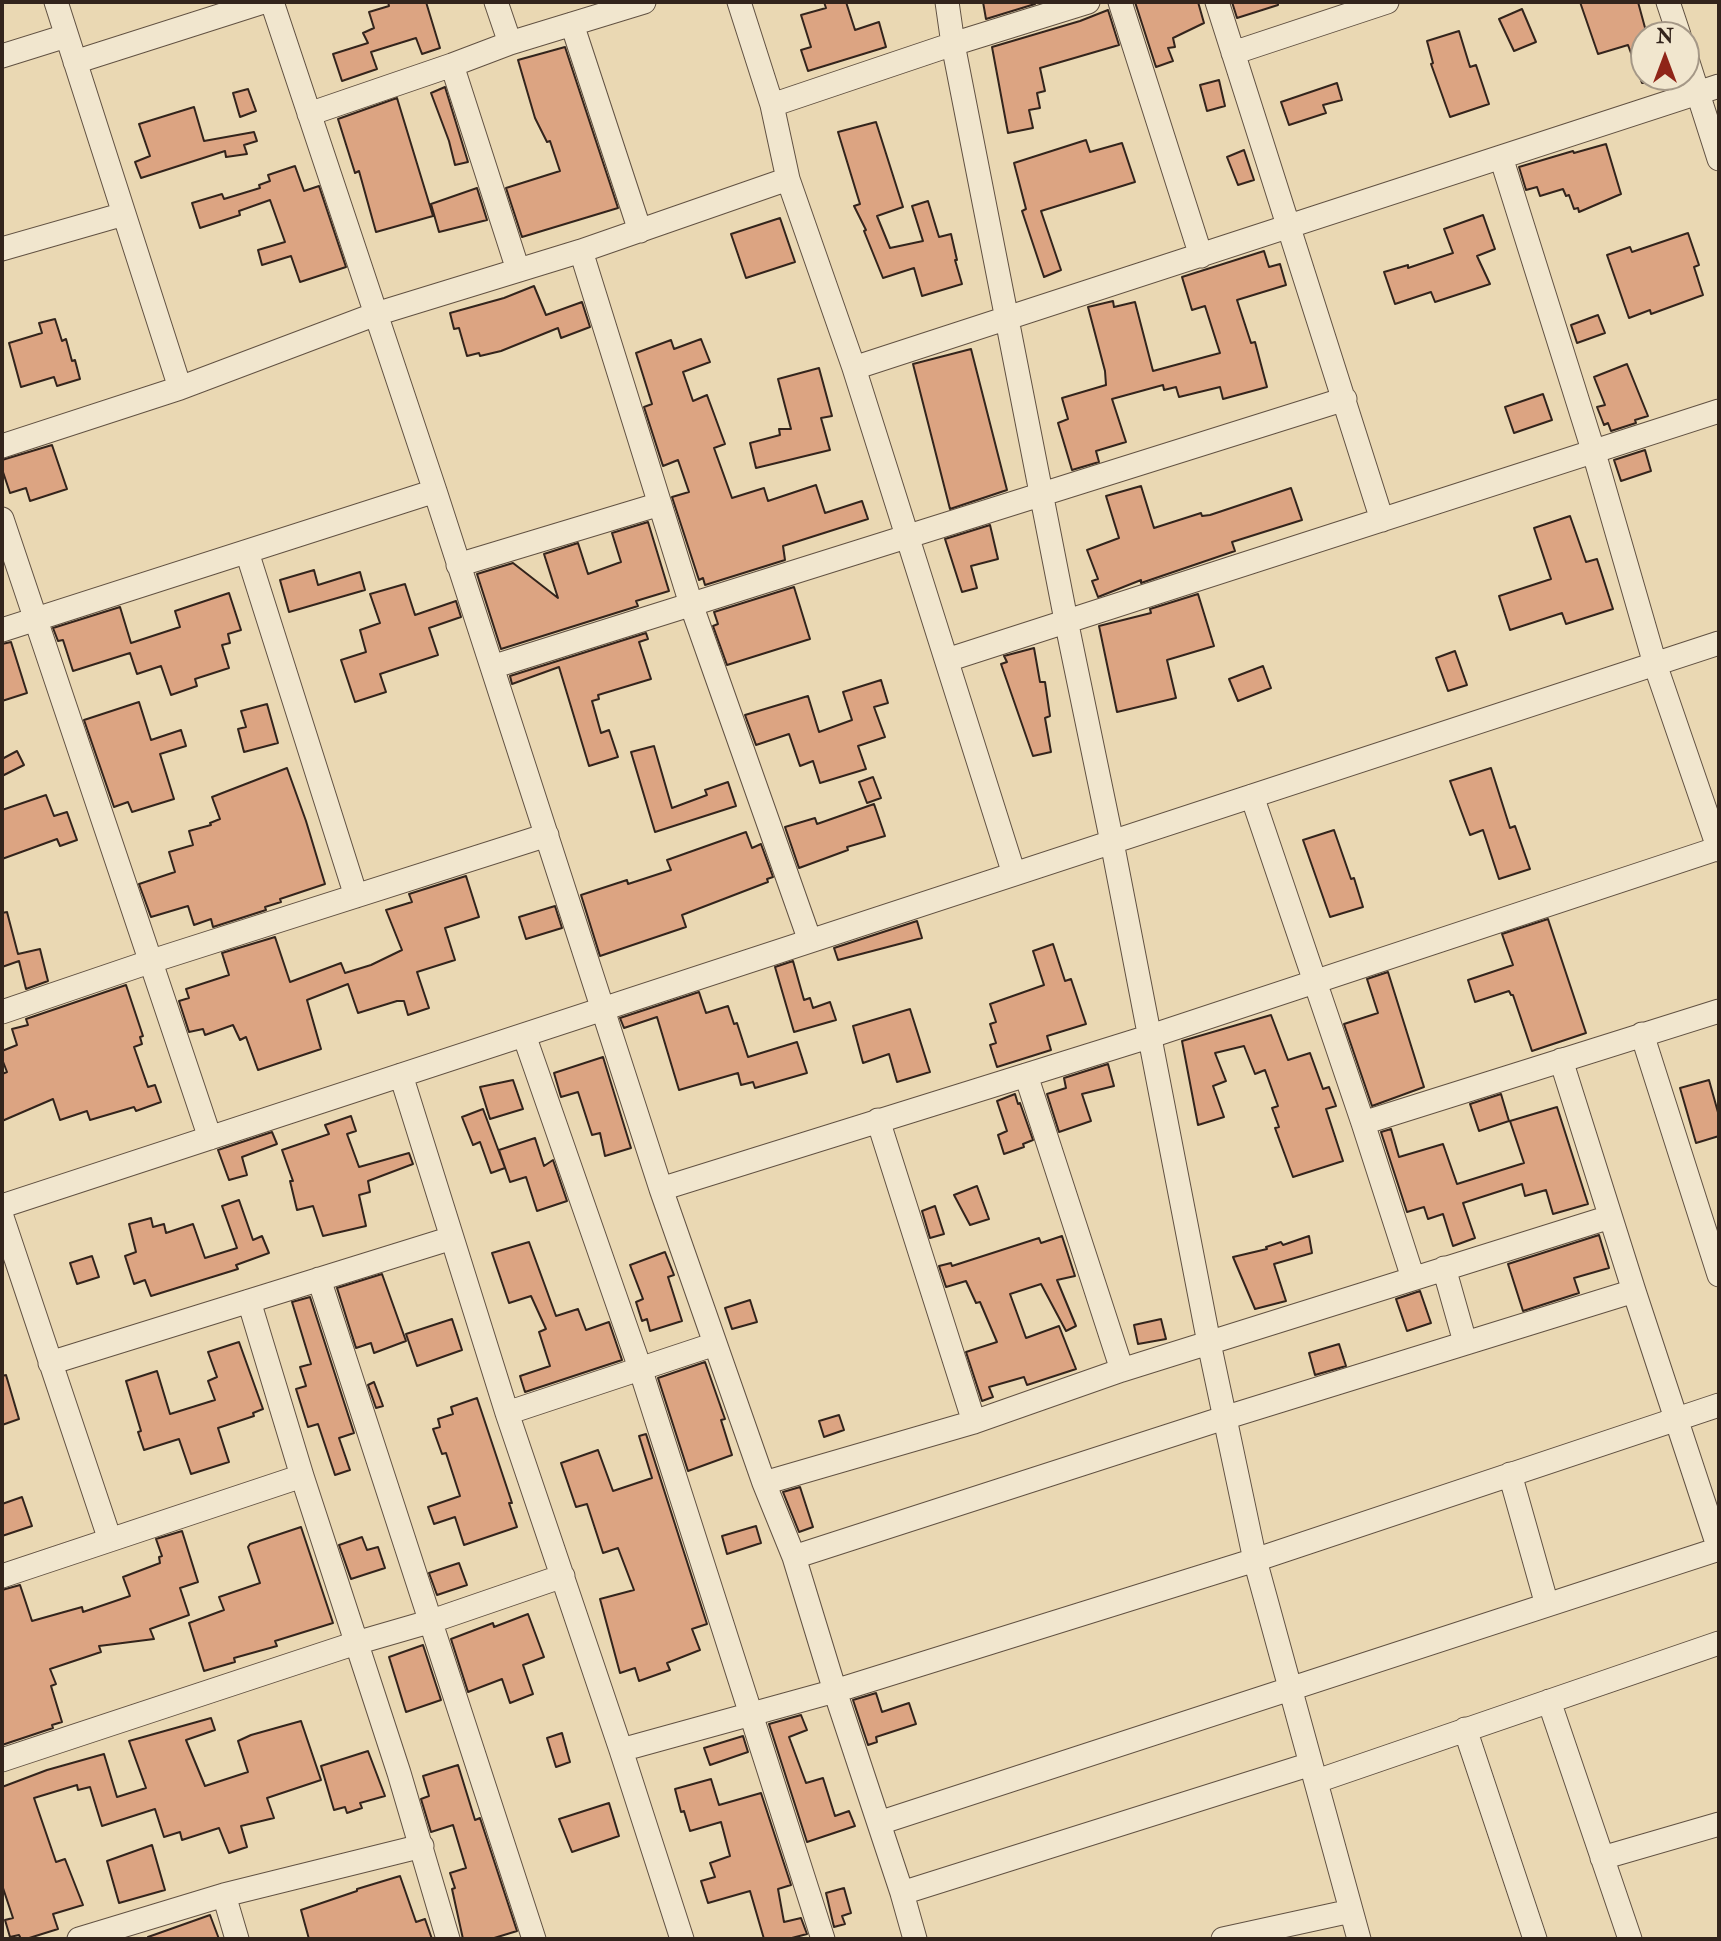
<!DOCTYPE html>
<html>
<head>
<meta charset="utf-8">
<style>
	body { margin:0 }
	#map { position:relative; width:1721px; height:1941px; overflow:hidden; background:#ead8b3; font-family:"IM FELL Double Pica",serif }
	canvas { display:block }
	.frame { position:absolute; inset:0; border:4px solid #33241c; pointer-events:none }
	.north { position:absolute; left:1630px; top:21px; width:70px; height:70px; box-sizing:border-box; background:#f1e6ce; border:2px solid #a59887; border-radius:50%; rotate:0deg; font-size:19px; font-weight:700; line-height:28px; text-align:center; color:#33241c }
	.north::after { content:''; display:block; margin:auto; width:24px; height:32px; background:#8f2418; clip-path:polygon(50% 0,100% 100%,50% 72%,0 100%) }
</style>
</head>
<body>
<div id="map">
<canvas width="1721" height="1941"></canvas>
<div class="frame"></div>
<div class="north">N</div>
</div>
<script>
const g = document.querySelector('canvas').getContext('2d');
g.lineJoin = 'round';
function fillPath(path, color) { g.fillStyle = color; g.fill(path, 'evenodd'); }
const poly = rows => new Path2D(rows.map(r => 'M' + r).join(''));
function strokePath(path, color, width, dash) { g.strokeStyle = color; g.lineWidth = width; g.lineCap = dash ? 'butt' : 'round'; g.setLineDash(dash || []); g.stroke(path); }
const building = poly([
	[388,2,426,2,440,48,422,54,416,38,371,52,377,69,342,81,333,54,368,43,363,33,374,28,369,12,389,6,388,2],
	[824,2,846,2,855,30,879,22,886,47,808,71,801,50,811,47,801,15,826,8,824,2],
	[983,2,1034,2,1035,4,986,19,983,2],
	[1135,2,1198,2,1204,23,1173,38,1175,47,1168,48,1173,61,1156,67,1135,2],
	[1232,2,1278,2,1278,5,1237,18,1232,2],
	[1580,2,1638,2,1647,35,1644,35,1644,83,1642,83,1628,45,1598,54,1580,2],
	[1522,9,1536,42,1514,51,1499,19,1522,9],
	[1108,10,1119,45,1040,68,1045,91,1037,93,1040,108,1029,110,1033,128,1008,133,992,47,1080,21,1108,10],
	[1459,31,1470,67,1476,65,1489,104,1450,117,1431,64,1433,63,1427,41,1459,31],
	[565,47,618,208,522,237,506,188,560,171,550,141,547,142,535,118,518,60,565,47],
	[1219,80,1225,106,1207,111,1200,85,1219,80],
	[1337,83,1342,100,1323,105,1326,113,1289,125,1281,102,1337,83],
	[445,87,468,162,455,165,449,141,431,93,445,87],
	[248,89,256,111,240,117,233,93,248,89],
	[397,98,433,216,376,232,359,171,355,173,338,119,397,98],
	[194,107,204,141,254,132,257,141,244,145,247,154,226,157,225,151,141,178,135,162,150,156,139,124,194,107],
	[876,122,903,207,877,216,890,248,923,241,912,206,928,201,939,237,951,234,957,260,955,260,962,284,922,296,914,268,883,278,864,231,866,230,854,206,860,204,838,132,876,122],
	[1086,140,1090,152,1122,143,1135,182,1041,211,1061,270,1044,277,1022,211,1026,209,1014,163,1086,140],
	[1606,144,1621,194,1579,212,1578,208,1574,209,1569,195,1566,196,1563,189,1540,196,1537,187,1526,190,1519,167,1573,151,1574,153,1606,144],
	[1244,150,1254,180,1238,185,1227,157,1244,150],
	[295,166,304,191,319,186,346,267,300,282,291,256,262,265,258,250,285,242,270,200,239,211,240,215,200,228,192,203,222,194,224,199,260,188,259,185,270,181,268,175,295,166],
	[477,188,487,220,439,232,431,204,477,188],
	[1483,215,1495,249,1477,256,1490,284,1435,302,1431,292,1395,304,1384,272,1408,265,1408,268,1453,253,1444,229,1483,215],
	[780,218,795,262,746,278,731,234,780,218],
	[1688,233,1699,265,1694,267,1703,295,1651,314,1650,310,1629,318,1607,255,1630,247,1632,252,1688,233],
	[1264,251,1269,267,1280,264,1286,285,1237,300,1251,343,1255,342,1267,387,1223,399,1220,387,1179,397,1176,387,1164,390,1163,385,1112,399,1126,442,1096,451,1099,462,1072,470,1058,423,1068,419,1062,398,1106,385,1105,371,1088,307,1113,301,1114,307,1135,302,1153,371,1220,353,1205,306,1192,310,1182,277,1264,251],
	[534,286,546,315,582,302,590,327,561,338,558,328,501,351,480,356,479,353,467,356,459,328,454,329,450,313,504,298,534,286],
	[1598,315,1605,333,1577,343,1571,325,1598,315],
	[55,319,62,341,66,339,72,361,75,360,80,379,57,386,54,377,21,387,9,343,42,333,39,323,55,319],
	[701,339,710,362,683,372,693,401,707,395,725,444,714,448,732,498,764,488,768,501,816,485,825,513,862,501,868,519,783,546,785,560,705,585,703,578,699,580,672,497,689,492,678,460,663,466,644,407,652,404,636,353,671,340,674,349,701,339],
	[971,349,1007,490,950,509,913,364,971,349],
	[1627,364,1648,416,1635,420,1636,423,1611,431,1608,423,1604,425,1597,407,1605,405,1594,377,1627,364],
	[819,368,832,416,821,418,830,450,756,468,750,443,780,435,779,429,791,429,778,379,819,368],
	[1543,394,1552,420,1514,433,1505,407,1543,394],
	[52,445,67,489,30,501,26,488,10,493,2,469,2,460,52,445],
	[1645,450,1651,471,1621,481,1614,460,1645,450],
	[1141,486,1154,528,1201,513,1202,516,1210,515,1291,488,1302,520,1232,542,1235,551,1141,583,1141,580,1098,597,1092,581,1098,579,1087,550,1119,538,1106,496,1141,486],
	[1570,516,1586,562,1597,559,1613,609,1566,624,1562,613,1510,630,1499,596,1551,579,1534,528,1570,516],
	[648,522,669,591,636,601,638,606,501,649,477,574,513,563,558,598,544,554,578,543,588,574,621,562,612,533,648,522],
	[990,525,998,559,971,566,977,588,962,592,945,539,990,525],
	[314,570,318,585,360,572,365,590,289,612,280,580,314,570],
	[405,584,415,615,456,601,461,617,429,628,438,655,380,674,386,692,355,702,341,660,366,652,360,630,380,623,370,594,405,584],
	[794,587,810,639,727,665,713,626,718,624,714,612,794,587],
	[229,593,241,630,228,634,230,643,222,645,229,668,195,679,197,686,171,695,161,666,137,674,130,653,73,671,63,640,58,641,53,628,120,607,131,643,180,627,175,611,229,593],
	[1198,594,1214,646,1167,660,1176,698,1117,712,1099,626,1151,613,1150,609,1198,594],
	[646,633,648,639,639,642,651,679,598,695,599,699,592,701,601,733,609,730,618,757,589,766,559,667,512,684,510,676,646,633],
	[11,642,27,693,2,701,2,644,11,642],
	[1034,648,1040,682,1045,682,1050,716,1045,718,1051,752,1033,756,1001,664,1007,662,1004,656,1034,648],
	[1455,651,1467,685,1448,691,1436,658,1455,651],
	[1263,666,1271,688,1238,701,1229,679,1263,666],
	[881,680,888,703,874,707,885,737,858,746,866,769,820,783,813,761,800,766,789,734,756,745,745,715,808,696,819,732,852,720,843,692,881,680],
	[139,702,151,740,181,730,186,746,160,754,174,799,132,812,128,802,114,807,84,720,139,702],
	[267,704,278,743,244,752,238,729,246,727,241,711,267,704],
	[654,746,672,808,707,795,705,790,728,782,736,806,655,832,631,752,654,746],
	[17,751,24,765,2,776,2,759,17,751],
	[287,768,306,821,325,884,280,899,281,902,265,907,266,910,213,927,211,919,194,925,188,906,151,917,139,884,175,872,169,852,193,845,189,831,211,825,210,823,220,819,212,797,287,768],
	[1491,768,1510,828,1515,826,1530,869,1499,879,1483,830,1470,835,1450,781,1491,768],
	[873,777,881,798,867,803,859,782,873,777],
	[46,795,54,816,67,812,77,840,60,846,57,839,2,859,2,810,46,795],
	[874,804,885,836,847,847,848,850,799,868,785,827,815,818,817,824,874,804],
	[1334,830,1351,879,1354,878,1363,907,1330,917,1303,840,1334,830],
	[746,832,752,848,761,844,773,877,767,879,768,882,682,915,686,927,600,956,581,895,627,880,628,884,671,870,667,860,746,832],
	[466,876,479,917,445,928,455,960,417,972,429,1008,408,1015,404,1001,397,1001,358,1013,348,984,307,1000,321,1049,258,1070,246,1037,240,1040,233,1025,205,1035,203,1029,189,1032,179,1001,189,998,186,989,229,975,222,953,275,937,290,982,341,963,345,973,371,965,402,950,386,910,412,902,409,894,466,876],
	[555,906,562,928,526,939,519,917,555,906],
	[7,912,18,954,40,949,48,981,26,989,19,961,2,967,2,913,7,912],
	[1548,919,1586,1033,1532,1051,1513,995,1511,995,1509,991,1475,1002,1468,980,1513,965,1502,934,1548,919],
	[917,921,922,938,838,960,834,948,917,921],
	[1053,944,1065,981,1071,979,1086,1024,1047,1036,1051,1050,997,1067,990,1045,996,1043,990,1024,996,1022,990,1004,1044,985,1033,951,1053,944],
	[793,961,804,1000,810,998,813,1008,830,1002,836,1020,794,1032,775,967,793,961],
	[1388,972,1424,1087,1372,1106,1344,1024,1378,1013,1367,979,1388,972],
	[126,985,143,1036,140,1037,142,1044,134,1047,148,1087,155,1085,161,1102,136,1111,134,1107,90,1120,87,1111,60,1120,53,1099,2,1121,2,1074,7,1072,2,1059,2,1051,17,1045,12,1029,28,1025,26,1019,126,985],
	[699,992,706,1013,728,1006,734,1024,737,1023,748,1057,797,1042,807,1073,755,1088,753,1082,741,1085,738,1073,679,1090,657,1017,624,1028,620,1018,699,992],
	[910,1009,930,1072,897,1082,889,1054,863,1063,853,1026,910,1009],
	[1271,1015,1288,1060,1310,1053,1323,1089,1329,1087,1336,1106,1326,1109,1343,1161,1293,1177,1275,1128,1279,1127,1272,1108,1278,1106,1265,1070,1255,1074,1244,1046,1215,1053,1226,1081,1213,1086,1224,1117,1198,1125,1182,1041,1271,1015],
	[603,1057,631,1148,605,1156,600,1133,592,1135,578,1092,561,1097,554,1073,603,1057],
	[1108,1064,1114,1086,1082,1094,1091,1121,1059,1132,1047,1094,1066,1088,1064,1078,1108,1064],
	[513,1080,523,1109,490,1119,480,1087,513,1080],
	[1709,1080,1719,1116,1719,1136,1696,1143,1680,1088,1709,1080],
	[1015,1094,1018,1104,1020,1103,1033,1140,1023,1144,1024,1147,1004,1154,998,1135,1007,1131,997,1101,1015,1094],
	[1501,1094,1509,1121,1479,1131,1470,1104,1501,1094],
	[1557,1107,1588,1204,1553,1214,1546,1190,1525,1196,1522,1184,1463,1203,1475,1238,1453,1246,1443,1214,1428,1219,1424,1207,1407,1212,1381,1132,1391,1129,1399,1157,1443,1144,1457,1184,1524,1163,1510,1121,1557,1107],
	[483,1109,505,1168,491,1173,480,1142,473,1145,462,1117,483,1109],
	[351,1116,356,1131,347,1134,359,1167,409,1153,413,1164,368,1181,370,1192,359,1195,366,1226,323,1236,313,1206,297,1210,290,1181,293,1181,282,1150,329,1134,325,1125,351,1116],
	[272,1132,277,1144,242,1157,247,1175,229,1180,218,1150,272,1132],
	[535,1138,544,1166,553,1160,567,1201,537,1211,526,1177,510,1182,499,1150,535,1138],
	[977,1186,989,1219,970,1225,954,1195,977,1186],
	[239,1200,253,1240,262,1236,269,1253,236,1265,238,1269,151,1296,145,1280,134,1284,125,1256,136,1252,129,1224,151,1218,153,1227,164,1224,166,1233,193,1224,205,1258,237,1248,222,1206,239,1200],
	[935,1206,944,1234,930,1238,922,1211,935,1206],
	[1599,1235,1609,1268,1574,1278,1579,1293,1523,1311,1508,1264,1599,1235],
	[1062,1236,1075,1276,1057,1280,1076,1326,1066,1331,1041,1284,1010,1294,1026,1338,1059,1326,1076,1369,1027,1385,1024,1377,989,1387,993,1397,982,1401,966,1352,997,1342,980,1302,976,1303,966,1281,946,1287,939,1266,951,1263,952,1266,1039,1238,1041,1243,1062,1236],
	[1309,1236,1312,1253,1274,1264,1286,1301,1255,1309,1233,1257,1267,1249,1266,1247,1281,1242,1283,1245,1309,1236],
	[529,1242,556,1316,578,1309,586,1330,609,1322,622,1360,525,1392,520,1376,550,1366,539,1332,546,1329,531,1296,509,1303,492,1253,529,1242],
	[665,1252,674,1275,668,1277,682,1321,650,1331,647,1319,642,1321,636,1302,643,1299,630,1265,665,1252],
	[92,1256,99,1277,77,1284,70,1263,92,1256],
	[382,1274,406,1341,374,1353,371,1343,356,1348,337,1288,382,1274],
	[1420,1291,1431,1323,1407,1331,1396,1299,1420,1291],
	[310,1297,354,1433,339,1438,350,1470,335,1475,318,1424,308,1427,296,1389,306,1386,300,1367,311,1364,292,1302,310,1297],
	[750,1300,757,1322,732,1329,725,1308,750,1300],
	[452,1319,462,1350,417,1366,406,1334,452,1319],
	[1161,1319,1166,1339,1138,1344,1134,1325,1161,1319],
	[239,1342,263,1409,253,1413,254,1416,218,1428,229,1462,191,1474,179,1439,144,1450,138,1432,141,1431,126,1381,157,1371,170,1414,215,1400,208,1381,217,1377,208,1352,239,1342],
	[1339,1344,1346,1366,1315,1375,1309,1353,1339,1344],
	[705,1362,725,1419,721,1420,732,1455,688,1471,658,1378,705,1362],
	[6,1375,19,1419,2,1425,2,1376,6,1375],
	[374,1382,383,1406,376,1408,368,1385,374,1382],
	[477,1398,512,1503,509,1503,517,1527,464,1545,455,1517,434,1524,428,1507,460,1496,446,1453,442,1454,433,1429,440,1427,438,1419,453,1414,451,1407,477,1398],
	[839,1415,844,1430,824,1437,819,1421,839,1415],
	[646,1434,707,1624,692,1629,700,1650,667,1663,670,1670,639,1681,635,1668,620,1673,600,1599,634,1590,618,1548,603,1553,587,1504,576,1507,561,1463,598,1450,613,1491,652,1478,639,1436,646,1434],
	[800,1487,813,1527,799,1532,783,1492,800,1487],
	[22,1497,32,1526,2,1536,2,1504,22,1497],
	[756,1526,761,1543,727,1554,722,1536,756,1526],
	[301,1527,333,1623,275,1641,277,1646,234,1658,235,1662,204,1671,189,1623,224,1610,219,1597,260,1583,248,1547,250,1544,301,1527],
	[182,1531,198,1582,180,1588,189,1615,150,1629,154,1639,99,1646,101,1652,50,1669,56,1684,51,1686,62,1722,52,1725,53,1728,2,1745,2,1590,20,1585,32,1621,82,1607,83,1612,130,1596,123,1577,160,1563,159,1557,162,1556,156,1539,182,1531],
	[362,1537,367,1550,378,1547,385,1568,351,1579,339,1545,362,1537],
	[459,1563,467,1585,437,1595,429,1573,459,1563],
	[528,1614,544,1657,523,1665,533,1694,510,1703,502,1679,468,1692,451,1639,493,1623,494,1627,528,1614],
	[423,1645,441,1700,406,1712,389,1657,423,1645],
	[876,1693,882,1712,909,1703,916,1724,876,1737,877,1742,868,1745,853,1700,876,1693],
	[801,1715,807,1730,789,1737,806,1783,823,1778,835,1816,849,1811,855,1826,807,1842,769,1724,801,1715],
	[211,1718,215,1730,186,1740,205,1786,248,1772,238,1741,251,1735,301,1721,321,1780,267,1798,274,1818,241,1826,247,1847,229,1853,219,1828,182,1840,180,1832,164,1837,155,1809,102,1826,90,1787,78,1790,77,1785,34,1798,56,1862,65,1859,83,1905,53,1914,58,1929,26,1939,21,1939,19,1935,10,1937,5,1920,13,1918,2,1885,2,1787,47,1770,104,1754,117,1797,146,1788,129,1741,211,1718],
	[562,1733,570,1762,556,1767,547,1738,562,1733],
	[743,1736,748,1752,710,1765,704,1748,743,1736],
	[368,1751,385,1796,360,1803,362,1808,347,1813,345,1807,334,1810,321,1766,368,1751],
	[458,1765,475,1820,480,1818,517,1931,491,1939,463,1939,452,1889,455,1888,450,1873,466,1868,453,1825,431,1832,421,1799,429,1796,423,1776,458,1765],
	[711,1779,719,1805,761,1793,791,1885,778,1889,784,1922,801,1918,807,1934,788,1939,764,1939,750,1891,708,1903,701,1881,715,1877,710,1863,730,1856,721,1822,690,1831,684,1811,681,1812,675,1789,711,1779],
	[609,1803,619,1836,572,1852,559,1819,609,1803],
	[152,1845,165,1890,119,1903,107,1861,152,1845],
	[400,1876,416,1922,425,1919,432,1939,309,1939,301,1910,357,1891,357,1889,400,1876],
	[844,1888,851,1913,842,1916,845,1924,834,1927,826,1893,844,1888],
	[210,1915,219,1939,149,1939,148,1937,210,1915]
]);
fillPath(building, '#dca482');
strokePath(building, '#33241c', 2);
const minor = poly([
	[56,2,180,388],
	[272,2,435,491,661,1189,764,1483,794,1557,835,1691,902,1893,915,1939],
	[496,2,510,43],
	[739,2,772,105,788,179,854,368,1014,874],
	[947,2,953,44,1066,620,1112,842,1209,1343,1255,1560,1359,1939],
	[1120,2,1201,256],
	[1217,2,1382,520],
	[1668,2,1679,35],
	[572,24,640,231],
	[1233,53,1387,2],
	[2,56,66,36],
	[1686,56,1719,159],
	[75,62,263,2],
	[452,65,518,270],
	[772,105,953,44,1088,2],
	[309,114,452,65,510,43,644,2],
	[1501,157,1594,453,1655,664,1719,850],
	[2,249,124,214],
	[581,251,691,604,810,941],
	[854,368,1719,86],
	[2,446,180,388,376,314,581,251,788,179],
	[2,519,210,1138],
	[247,552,356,896],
	[458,565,660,504],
	[2,630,435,491],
	[947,660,1719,411],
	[492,667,1345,399],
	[1252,796,1363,1123,1413,1278],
	[2,1012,152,961,547,835],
	[1642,1034,1719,1275],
	[524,1035,640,1368,823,1939],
	[401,1075,507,1413,621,1750,682,1939],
	[1026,1075,1122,1370],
	[878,1120,974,1422],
	[1363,1123,1719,1011],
	[661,1189,1148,1037,1719,848],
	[2,1206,1719,643],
	[2,1217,110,1540],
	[1444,1268,1465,1342],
	[319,1279,534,1939],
	[249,1301,302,1476,399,1773,448,1939],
	[50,1363,452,1238],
	[507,1413,715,1344],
	[1510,1474,1547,1605],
	[764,1483,974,1422,1122,1370,1610,1217],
	[794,1557,1224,1418,1634,1291],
	[2,1576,302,1476],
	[1549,1701,1630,1939],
	[1465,1729,1535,1939],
	[621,1750,835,1691,1255,1560,1719,1405],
	[2,1760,356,1643,432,1621,563,1576],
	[1317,1781,1719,1643],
	[879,1823,1719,1549,1634,1291,1561,1060],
	[1602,1858,1719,1824],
	[902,1893,1311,1764],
	[224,1895,237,1939],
	[79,1939,224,1895,422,1846],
	[1223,1939,1351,1911]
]);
strokePath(minor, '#615142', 25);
strokePath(minor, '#f1e6ce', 23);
</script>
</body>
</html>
